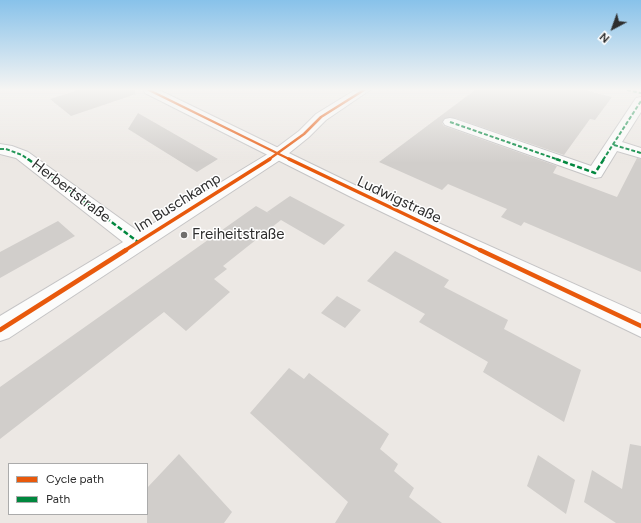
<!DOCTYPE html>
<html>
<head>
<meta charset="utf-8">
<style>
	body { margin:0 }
	#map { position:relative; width:641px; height:523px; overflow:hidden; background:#ece8e4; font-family:Figtree,sans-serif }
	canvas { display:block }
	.legend { position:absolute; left:8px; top:463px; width:140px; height:52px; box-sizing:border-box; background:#fff; border:1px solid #ababab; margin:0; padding:5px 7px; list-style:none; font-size:12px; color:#2e2e2e }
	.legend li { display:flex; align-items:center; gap:8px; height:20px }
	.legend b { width:20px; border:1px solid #ababab }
	.north { position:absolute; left:593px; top:8px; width:40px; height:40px; -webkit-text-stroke:3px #fff; paint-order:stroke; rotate:221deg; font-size:11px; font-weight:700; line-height:16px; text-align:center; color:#2e2e2e }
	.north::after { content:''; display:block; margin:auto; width:14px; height:18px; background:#2e2e2e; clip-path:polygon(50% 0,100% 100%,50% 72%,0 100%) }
</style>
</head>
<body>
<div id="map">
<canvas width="641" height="523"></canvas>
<ul class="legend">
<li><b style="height:5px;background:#e8590c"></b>Cycle path</li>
<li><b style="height:5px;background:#00873e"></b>Path</li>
</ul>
<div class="north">N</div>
</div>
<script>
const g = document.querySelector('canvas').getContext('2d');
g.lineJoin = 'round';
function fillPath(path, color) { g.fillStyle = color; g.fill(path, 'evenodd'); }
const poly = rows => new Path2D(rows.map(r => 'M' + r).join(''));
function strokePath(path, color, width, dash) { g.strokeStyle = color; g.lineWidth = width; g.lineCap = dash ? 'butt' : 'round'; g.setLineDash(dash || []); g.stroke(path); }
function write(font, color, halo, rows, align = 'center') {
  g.font = font + ' Figtree,sans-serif'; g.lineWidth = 3; g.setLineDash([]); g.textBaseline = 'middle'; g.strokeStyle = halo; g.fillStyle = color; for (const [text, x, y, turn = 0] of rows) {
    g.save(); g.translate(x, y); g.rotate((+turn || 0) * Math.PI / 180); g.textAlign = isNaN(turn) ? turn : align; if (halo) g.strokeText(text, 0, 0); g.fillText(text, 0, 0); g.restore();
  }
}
fillPath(poly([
	[78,90,135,90,136,94,71,116,50,99],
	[475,90,585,90,612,97,595,120,590,119,564,155,455,118,445,118,442,123,444,126,557,166,553,173,617,197,637,158,641,159,641,272,524,222,521,226,501,217,507,209,448,184,442,190,379,162],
	[138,113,218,159,197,172,128,129],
	[290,196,345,225,324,245,281,220,223,266,227,269,214,279,230,292,186,331,164,312,0,439,0,387,256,206,272,215,267,212],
	[58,221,75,236,0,278,0,252],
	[395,251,449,280,444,287,508,320,504,329,581,370,564,422,483,372,488,362,419,322,425,314,367,281],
	[337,296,361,310,345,328,321,313],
	[289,368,304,379,309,373,389,434,380,449,398,464,394,471,414,488,409,497,442,523,335,523,348,502,250,413],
	[630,444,641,446,641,523,616,523,584,502,592,470,622,489],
	[179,454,232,512,224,523,147,523,147,488],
	[538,455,575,480,566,514,527,486]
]), '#d1cecb');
const street = poly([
	[355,90,370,90,326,120,309,137,283,158,9,338,0,341,0,316,123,242,16,158,0,154,0,144,12,146,28,152,139,232,271,152,299,131,316,114,355,90],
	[641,97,641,112,622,142,641,148,641,158,617,151,601,177,595,178,445,125,443,122,445,119,450,118,455,119,591,166,636,98,641,97]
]);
const secondary = poly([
	[143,90,159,90,365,190,641,314,641,337,353,198,145,93,143,90]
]);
strokePath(street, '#c5c4c5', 2);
strokePath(secondary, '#c5c4c5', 2);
fillPath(street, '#fcfcfb');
fillPath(secondary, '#fcfcfb');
strokePath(poly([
	[627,90,641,93],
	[450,122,559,160],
	[614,145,641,153],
	[0,149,6,149,22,155,29,160],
	[603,160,641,101]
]), '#00873e', 2, [4, 2]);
strokePath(poly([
	[28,159,138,242],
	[556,159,595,173,604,159]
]), '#00873e', 2.5, [5, 2.5]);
strokePath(poly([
	[149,90,291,160],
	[268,160,304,134,321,117,364,90]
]), '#e8590c', 2.5);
strokePath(poly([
	[289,159,482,251],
	[124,251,270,159]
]), '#e8590c', 3.5);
strokePath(poly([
	[480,250,641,326],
	[0,330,126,250]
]), '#e8590c', 4.5);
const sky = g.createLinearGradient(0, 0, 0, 163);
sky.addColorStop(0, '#88c2ea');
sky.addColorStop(0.55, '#f6f5f3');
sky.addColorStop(1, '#f6f5f300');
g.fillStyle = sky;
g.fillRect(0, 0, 641, 163);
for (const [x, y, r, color] of [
	[184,235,4,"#706f6e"]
]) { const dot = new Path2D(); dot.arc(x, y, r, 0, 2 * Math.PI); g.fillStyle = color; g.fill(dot); strokePath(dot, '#fff', 1.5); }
write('15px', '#2e2e2e', '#fff', [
	["Herbertstraße",71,191,37],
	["Ludwigstraße",399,200,25],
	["Im Buschkamp",178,203,-32]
]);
write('15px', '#2e2e2e', '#fff', [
	["Freiheitstraße",192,235]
], 'left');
</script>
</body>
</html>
